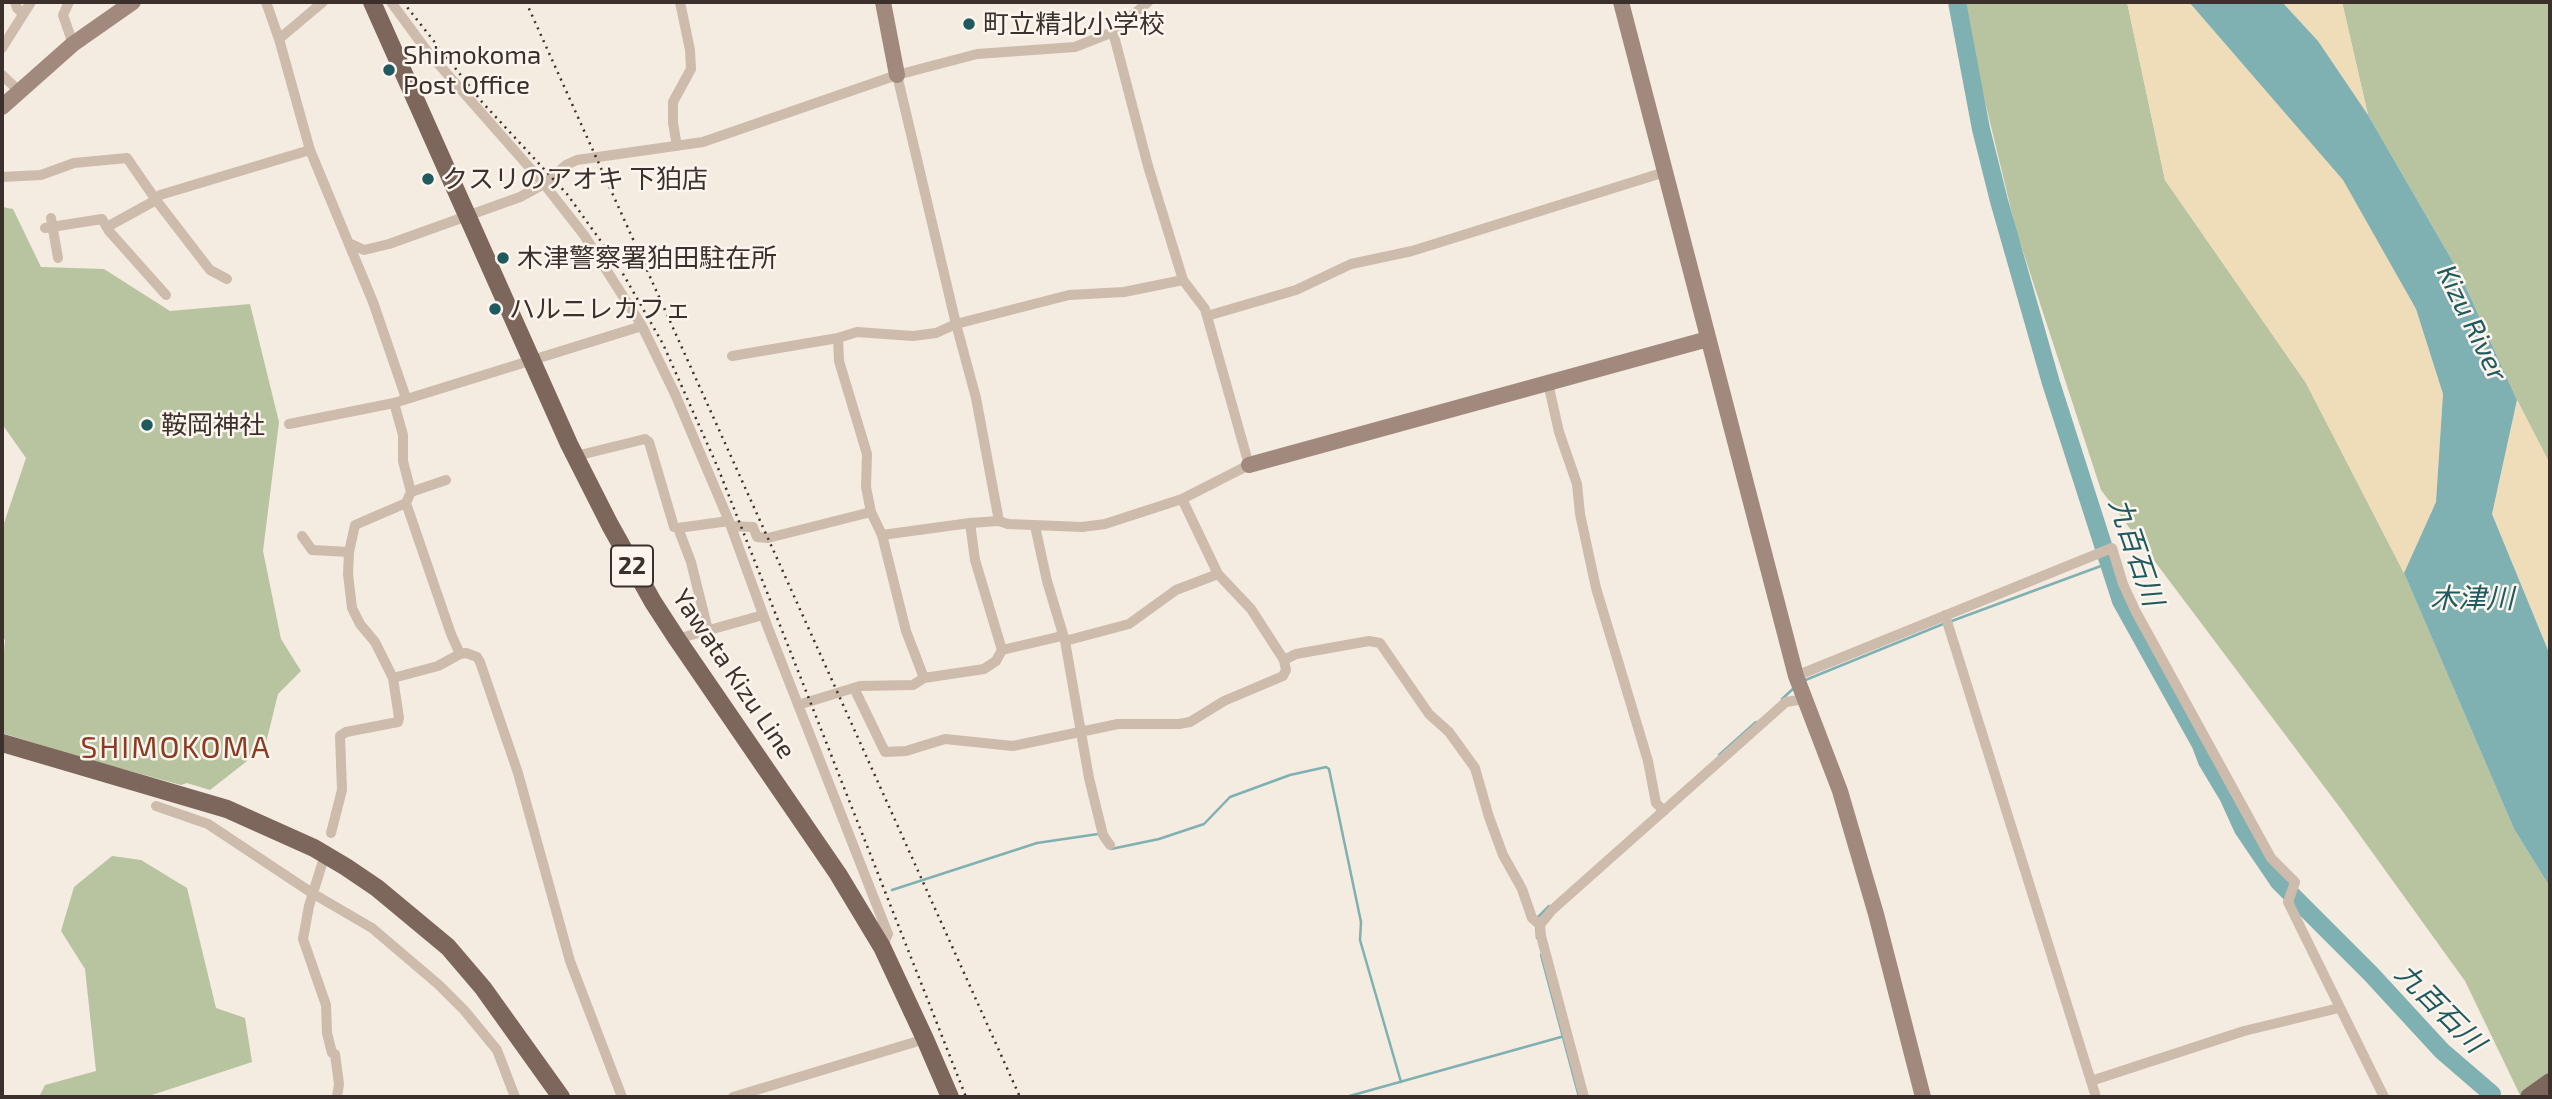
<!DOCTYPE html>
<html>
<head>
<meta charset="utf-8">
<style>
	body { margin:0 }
	#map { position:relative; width:2552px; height:1099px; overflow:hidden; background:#f4ebe1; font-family:"Exo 2",sans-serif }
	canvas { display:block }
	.frame { position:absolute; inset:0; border:4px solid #3b302b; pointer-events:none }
</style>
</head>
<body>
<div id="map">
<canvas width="2552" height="1099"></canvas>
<div class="frame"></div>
</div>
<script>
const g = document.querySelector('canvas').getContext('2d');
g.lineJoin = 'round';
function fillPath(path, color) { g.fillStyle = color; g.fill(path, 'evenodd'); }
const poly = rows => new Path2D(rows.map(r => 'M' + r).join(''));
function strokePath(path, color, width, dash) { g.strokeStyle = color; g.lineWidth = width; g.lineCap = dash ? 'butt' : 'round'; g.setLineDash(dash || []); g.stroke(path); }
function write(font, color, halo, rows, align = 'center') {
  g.font = font + ' "Exo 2","Noto Sans JP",sans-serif'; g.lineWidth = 5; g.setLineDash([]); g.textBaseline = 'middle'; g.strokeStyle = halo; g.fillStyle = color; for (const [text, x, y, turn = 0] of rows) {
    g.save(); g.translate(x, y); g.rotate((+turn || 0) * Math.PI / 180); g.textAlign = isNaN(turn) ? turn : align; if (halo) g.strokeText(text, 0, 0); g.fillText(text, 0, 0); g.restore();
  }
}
fillPath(poly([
	[1961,2,2127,2,2165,180,2306,383,2404,573,2514,829,2550,887,2550,1072,2520,1095,2465,981,2341,809,2101,490,2016,230],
	[2342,2,2550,2,2550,464,2517,400,2460,274,2368,115],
	[2,207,13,209,41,267,104,269,170,311,250,304,279,422,263,551,281,639,301,671,278,694,265,747,210,790,187,783,181,785,86,759,2,733,2,673,5,640,2,636,2,529,26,458,2,424],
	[112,856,141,860,187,888,216,1008,245,1018,252,1062,146,1097,39,1097,45,1085,96,1071,85,969,61,931,74,887]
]), '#b8c4a0');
fillPath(poly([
	[2127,2,2189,2,2343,180,2416,309,2443,394,2436,502,2404,573,2306,383,2165,180],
	[2282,2,2342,2,2368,115,2318,41],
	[2517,400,2550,464,2550,655,2492,514]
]), '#efdcb8');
fillPath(poly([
	[2189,2,2282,2,2318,41,2368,115,2460,274,2517,400,2492,514,2550,655,2550,887,2514,829,2404,573,2436,502,2443,394,2416,309,2343,180]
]), '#7fb0b2');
strokePath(poly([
	[1949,622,2109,563],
	[1803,681,1943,624],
	[1782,699,1795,687],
	[1719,755,1756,722],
	[1111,849,1159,839,1204,824,1230,797,1290,775,1326,767,1329,769,1361,922,1360,940,1401,1082],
	[892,890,1037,843,1098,834],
	[1537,918,1549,906],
	[1536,924,1537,938],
	[1541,955,1579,1097],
	[1346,1097,1561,1037]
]), '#7fb0b2', 2.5);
strokePath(poly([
	[1957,2,1981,129,1999,201,2051,383,2121,601,2201,745,2207,761,2228,796,2243,829,2279,882,2371,974,2442,1051,2492,1094]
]), '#7fb0b2', 18);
strokePath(poly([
	[15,2,17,8,23,14],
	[69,2,63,15,73,44],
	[266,2,279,39],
	[323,2,279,39,310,150,373,302,406,398],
	[391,2,427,51,544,184,584,235,642,326,675,394,729,521,768,628,888,934,882,947],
	[1113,32,1148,2],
	[2,48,31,2],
	[2,75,19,91],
	[897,75,977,54,1075,47,1113,32,1148,166,1183,280,1205,309,1249,465,1182,499,1218,574,1251,609,1284,660,1296,654,1369,641,1380,643,1429,714,1449,732,1475,768,1489,817,1503,855,1522,889,1532,918,1540,925,1541,936,1584,1097],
	[677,146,673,123,673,102,691,69,690,50,680,2],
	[2,177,41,175,74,163,127,158,156,200,160,195,310,150],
	[51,218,58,258],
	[107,227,156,200,210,270,227,279],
	[45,228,102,219,109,231,166,295],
	[351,244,364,250,389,244,520,197,544,184,566,165,577,160,703,142,897,75,956,324,976,398,999,521],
	[1207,316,1296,290,1351,264,1412,251,1665,172],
	[732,356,838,338],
	[1548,383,1559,432,1577,484,1580,514,1596,588,1648,761,1656,803,1664,811],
	[394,403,403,435,403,461,411,492,406,503,451,634,460,654,466,653,477,657,480,662,518,773,570,961,622,1097],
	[289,424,394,403,642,326],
	[576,456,645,439,649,442,674,527,678,528,729,521],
	[411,492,446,480],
	[871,512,866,487,867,454,839,361,838,338,857,332,913,336,936,333,956,324,1069,295,1124,292,1183,280],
	[970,523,975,560,1002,650],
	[731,526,753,527,757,537,768,538,871,512,882,535,970,523,999,521,1008,524,1082,527,1105,524,1182,499],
	[1035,526,1047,581,1065,641,1089,778,1103,835,1110,845],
	[678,528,691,562,708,630],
	[882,535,906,631,924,678,984,669,996,661,1002,650,1062,636],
	[302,536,312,550,349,552],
	[1945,615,2096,1097],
	[677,639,763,615],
	[1065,641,1129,624,1176,590,1218,574],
	[1796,676,2112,548,2123,584,2136,612,2271,858,2295,882,2288,902,2384,1097],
	[393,678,375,642,360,624,352,608,348,574,349,552,355,525,406,503],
	[854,688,885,752,906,751,945,739,1013,746,1118,724,1179,724,1190,722,1224,701,1283,676,1286,670,1284,660],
	[798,705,860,686,913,685,924,678],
	[156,806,208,824,312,893,372,928,439,985,464,1010,497,1050,515,1097],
	[331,833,342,790,340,736,346,732,398,722,399,718,393,678,438,666,460,654],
	[322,864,309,906,303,939,326,1005,327,1033,332,1053,335,1054,339,1084,337,1097],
	[1540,925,1552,910,1786,702,1805,699],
	[2091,1081,2244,1031,2339,1008],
	[733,1097,925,1039]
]), '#cdbbac', 10);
strokePath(poly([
	[883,2,897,75],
	[1621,2,1796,676,1840,791,1876,914,1923,1097],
	[2,107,73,44,133,2],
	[1249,465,1708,339]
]), '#a18a7d', 16);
strokePath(poly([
	[372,2,569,444,610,525,653,602,677,639,838,874,882,947,925,1039,950,1097],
	[2,743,227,809,314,848,346,867,377,888,448,947,483,988,561,1097],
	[2529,1097,2550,1082]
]), '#7d675c', 18);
strokePath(poly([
	[403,2,482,102,567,194,618,265,663,344,718,468,966,1097],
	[526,2,1020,1097]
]), '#3b302b', 2.5, [2, 5]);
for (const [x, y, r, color] of [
	[969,24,7,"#1f5a5e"],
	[389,70,7,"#1f5a5e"],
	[428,179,7,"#1f5a5e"],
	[503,258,7,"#1f5a5e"],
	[495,309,7,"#1f5a5e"],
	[147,425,7,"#1f5a5e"]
]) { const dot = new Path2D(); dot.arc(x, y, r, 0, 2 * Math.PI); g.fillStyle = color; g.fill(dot); strokePath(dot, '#fbf5ee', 2.5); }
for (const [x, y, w] of [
	[632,566,42]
]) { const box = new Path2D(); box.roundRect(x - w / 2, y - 20.5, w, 41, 5); g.fillStyle = '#fbf5ee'; g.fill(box); strokePath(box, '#3b302b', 2); }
write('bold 24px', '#3b302b', null, [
	["22",632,566]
]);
write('26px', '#3b302b', '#fbf5ee', [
	["町立精北小学校",983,24],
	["Shimokoma",403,55],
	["Post Office",403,85],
	["クスリのアオキ 下狛店",442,179],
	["木津警察署狛田駐在所",517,258],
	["ハルニレカフェ",509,309],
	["鞍岡神社",161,425]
], 'left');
write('26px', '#3b302b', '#fbf5ee', [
	["Yawata Kizu Line",734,674,56]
]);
write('italic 28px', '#1f5a5e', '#fbf5ee', [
	["Kizu River",2472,323,64],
	["九百石川",2136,552,71],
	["木津川",2472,599],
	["九百石川",2440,1008,45]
]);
g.letterSpacing = '2px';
write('30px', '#8c3b22', '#fbf5ee', [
	["SHIMOKOMA",176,748]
]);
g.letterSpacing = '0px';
</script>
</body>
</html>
